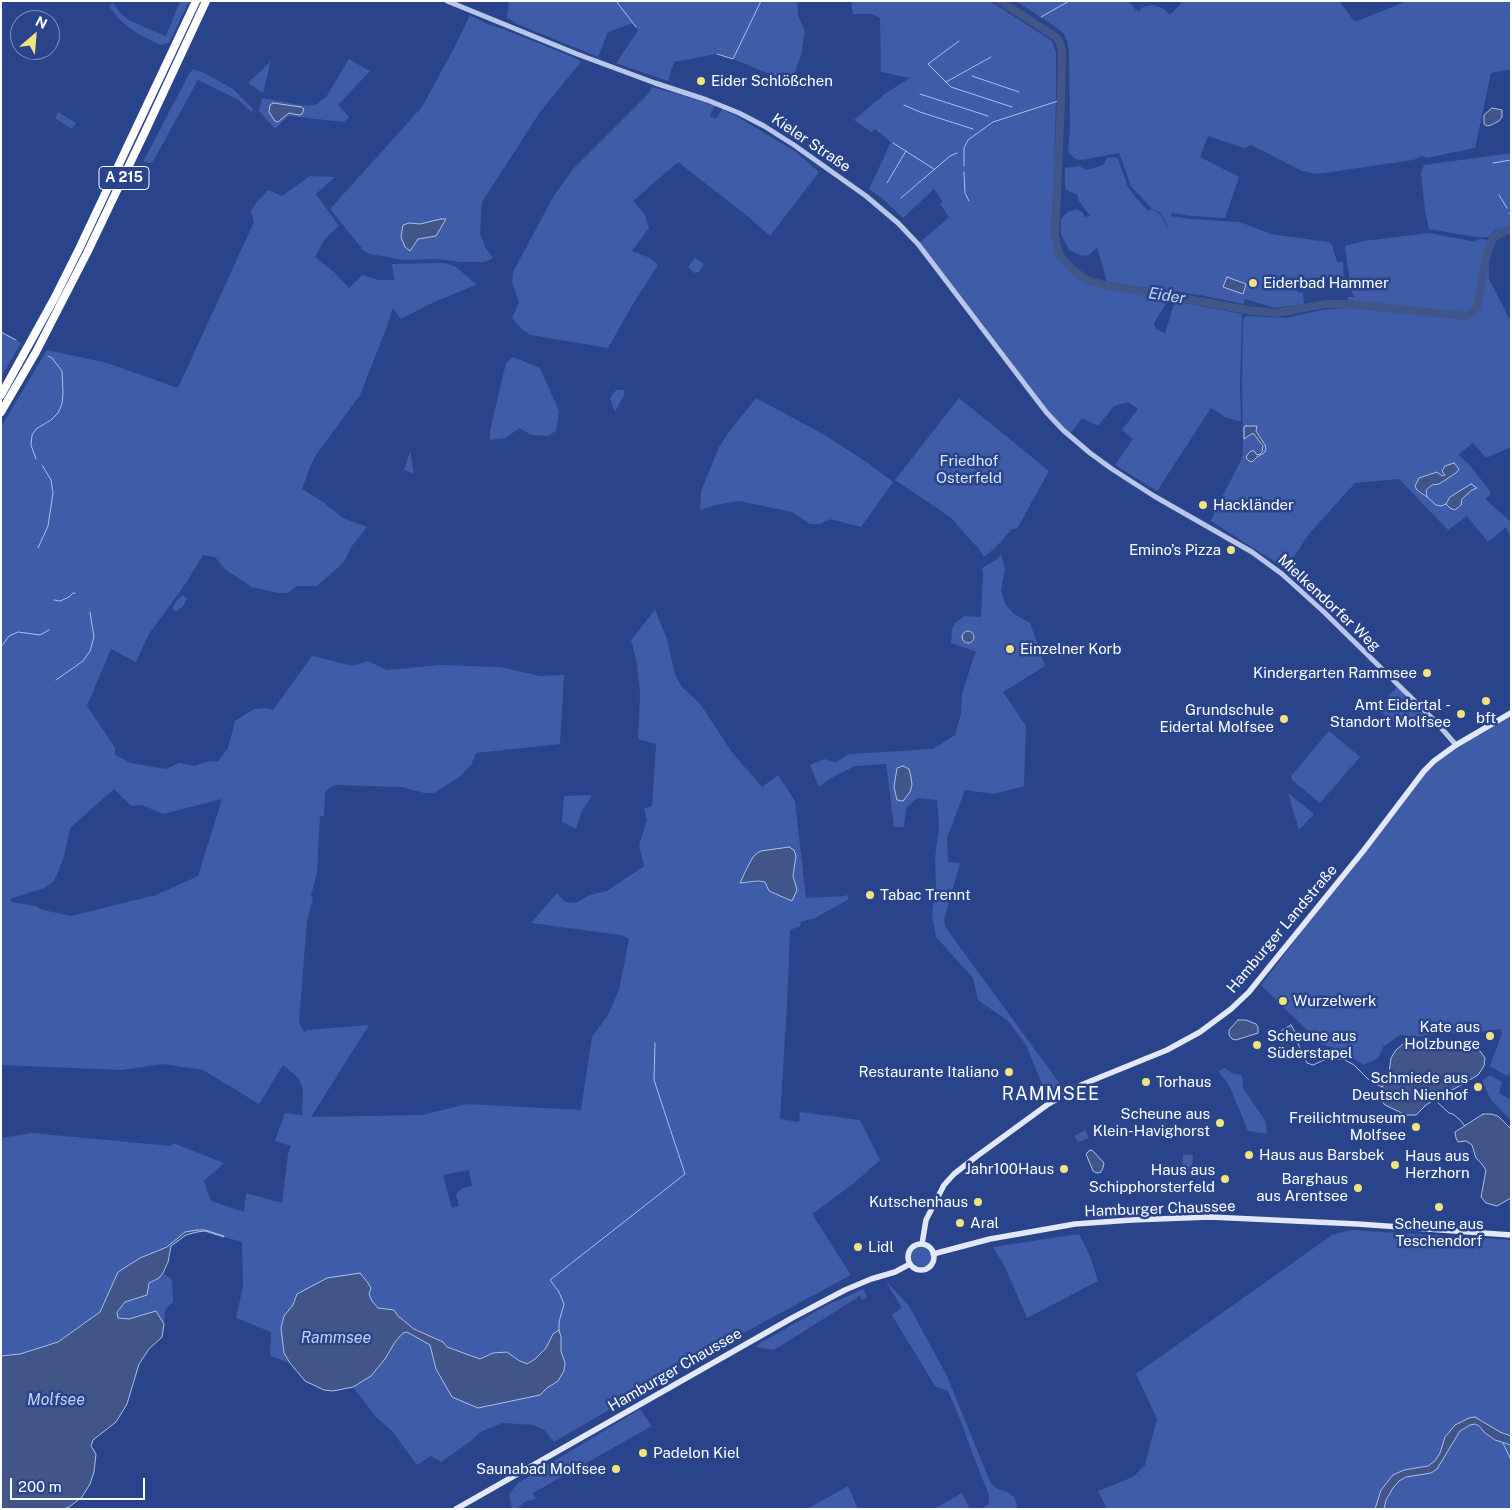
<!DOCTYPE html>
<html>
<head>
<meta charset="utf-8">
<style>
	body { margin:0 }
	#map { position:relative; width:1512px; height:1510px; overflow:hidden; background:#29448b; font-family:"Public Sans",sans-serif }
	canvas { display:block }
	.frame { position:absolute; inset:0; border:2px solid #fff; pointer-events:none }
	.north { position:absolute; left:10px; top:10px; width:50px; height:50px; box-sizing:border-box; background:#29448b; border:1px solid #7f8fb9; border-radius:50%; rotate:27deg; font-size:14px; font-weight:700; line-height:20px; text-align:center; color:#fff }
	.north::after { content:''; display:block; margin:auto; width:18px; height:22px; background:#f1e37e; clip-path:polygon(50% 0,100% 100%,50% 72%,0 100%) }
	.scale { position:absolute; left:10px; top:1478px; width:135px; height:22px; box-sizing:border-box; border:2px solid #fff; border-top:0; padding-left:6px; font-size:15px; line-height:18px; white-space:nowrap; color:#fff; -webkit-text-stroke:4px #29448b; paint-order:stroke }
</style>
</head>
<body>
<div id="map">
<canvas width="1512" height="1510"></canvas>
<div class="frame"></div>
<div class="north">N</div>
<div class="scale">200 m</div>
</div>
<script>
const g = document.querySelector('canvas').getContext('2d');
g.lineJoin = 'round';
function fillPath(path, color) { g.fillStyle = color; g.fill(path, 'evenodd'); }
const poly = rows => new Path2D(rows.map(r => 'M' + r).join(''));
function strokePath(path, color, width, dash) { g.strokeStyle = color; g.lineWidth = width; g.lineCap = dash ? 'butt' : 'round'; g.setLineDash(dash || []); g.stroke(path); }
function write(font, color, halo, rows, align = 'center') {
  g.font = font + ' "Public Sans",sans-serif'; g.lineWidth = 5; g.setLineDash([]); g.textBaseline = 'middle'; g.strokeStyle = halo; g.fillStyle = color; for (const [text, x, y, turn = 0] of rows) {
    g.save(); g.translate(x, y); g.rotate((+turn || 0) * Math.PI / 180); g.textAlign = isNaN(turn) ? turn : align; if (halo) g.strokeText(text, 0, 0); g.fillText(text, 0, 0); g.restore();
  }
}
fillPath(poly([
	[180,1,189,1,169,43,161,45,140,35,127,26,117,17,109,6,113,3,120,13,130,21,166,36],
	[509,1,797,1,798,15,805,31,801,55,791,83,733,59,717,54,674,62,668,81,616,63,637,32,638,30,633,23,608,32,598,57,515,23,515,22,507,18],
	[851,1,990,1,1052,41,1056,52,1056,100,1053,199,1051,232,1053,242,1058,254,1067,269,1083,282,1104,287,1169,299,1154,323,1156,329,1165,333,1175,301,1242,314,1240,385,1241,422,1225,417,1211,408,1157,491,1115,465,1133,439,1122,430,1138,409,1128,402,1114,406,1098,426,1082,418,1069,435,1063,430,918,244,949,217,940,204,943,202,934,189,903,218,883,199,869,189,891,142,875,129,871,132,854,120,886,93,910,78,881,72,880,18,871,14,853,14],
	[1016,1,1128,1,1138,12,1143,7,1152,5,1163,8,1170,15,1183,1,1339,1,1355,22,1407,1,1511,1,1511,69,1491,73,1475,148,1426,158,1422,156,1413,160,1317,174,1302,171,1251,145,1244,148,1208,136,1200,157,1239,177,1225,218,1192,216,1172,213,1171,216,1190,219,1240,222,1271,234,1328,242,1332,245,1337,262,1343,262,1344,276,1297,279,1298,293,1303,292,1304,304,1275,308,1245,299,1243,304,1200,295,1107,282,1097,247,1089,255,1082,256,1069,250,1061,234,1061,219,1068,212,1077,209,1082,212,1085,217,1090,216,1079,201,1077,195,1065,189,1065,168,1079,166,1087,170,1103,165,1107,158,1113,157,1118,159,1128,187,1133,194,1148,211,1151,209,1160,214,1170,232,1161,213,1152,209,1131,186,1119,153,1082,160,1075,159,1068,152,1070,127,1069,51,1067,41,1064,34,1057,28],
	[470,15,487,24,506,30,575,58,581,62,540,112,482,202,480,233,485,247,493,258,485,262,460,262,438,259,404,260,370,254,364,251,330,209,422,107,454,48],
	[441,219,418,239,409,223,420,224],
	[349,59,370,71,338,105,349,117,344,122,288,116,275,129,259,111,262,98,307,106,317,104,326,97],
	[274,103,299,115,289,113,278,122],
	[272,60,270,64,263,93,248,83],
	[193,69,204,73,233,89,253,109,252,112,237,99,198,80,152,163,143,162,189,74],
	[652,87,681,95,715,106,710,116,716,119,722,109,736,116,796,152,819,172,770,236,746,215,678,162,633,201,645,215,649,228,632,251,650,258,658,265,633,304,608,348,531,335,523,330,512,318,519,302,512,282,513,272,553,197,574,168,650,92],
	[58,112,76,123,72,129,55,118],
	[1511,153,1511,227,1495,231,1488,237,1476,237,1429,229,1425,211,1421,173,1424,165],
	[310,176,335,177,316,194,339,226,325,239,315,257,334,272,349,288,362,275,378,280,394,280,392,264,434,263,445,263,456,267,477,285,473,286,432,303,401,319,393,308,386,329,360,395,316,455,310,467,302,489,323,502,343,518,367,527,352,546,344,562,317,586,297,586,288,593,279,593,252,587,226,570,215,557,203,555,186,583,149,634,136,662,111,649,87,706,110,740,115,748,115,755,131,763,166,769,179,763,195,766,206,762,218,761,228,748,235,721,254,709,265,708,273,710,312,656,353,666,368,661,387,670,440,665,500,667,540,676,564,675,560,744,476,753,471,765,462,775,434,793,424,793,402,787,335,785,329,788,325,793,324,816,320,816,317,872,311,896,313,898,307,921,299,1022,304,1032,308,1030,369,1025,311,1117,422,1115,467,1104,581,1110,592,1037,608,1015,619,990,629,939,621,935,531,923,557,893,565,902,576,903,590,895,607,891,644,866,639,845,647,820,644,809,652,806,656,744,638,739,640,694,637,663,631,640,655,610,667,639,675,675,682,687,701,705,731,751,762,787,778,775,795,801,806,898,845,896,846,894,849,899,815,918,801,922,800,926,790,930,787,1004,780,1119,799,1122,800,1112,860,1120,880,1160,853,1184,812,1214,851,1275,701,1356,554,1442,544,1430,533,1425,503,1423,480,1432,471,1441,441,1462,431,1456,417,1465,392,1431,376,1417,353,1387,371,1376,385,1359,394,1342,403,1333,407,1332,430,1345,436,1369,479,1408,540,1395,547,1388,558,1381,565,1363,561,1351,561,1337,553,1335,546,1348,535,1359,527,1364,518,1360,507,1352,493,1353,481,1359,447,1347,443,1342,414,1329,397,1316,394,1310,378,1308,372,1301,368,1294,371,1288,297,1294,293,1305,284,1316,284,1353,290,1363,270,1356,271,1332,236,1318,243,1286,242,1242,224,1237,224,1236,205,1230,185,1232,167,1247,140,1258,118,1272,100,1312,58,1342,20,1354,1,1356,1,1138,32,1133,171,1146,173,1143,224,1163,204,1181,211,1201,244,1212,246,1193,282,1203,288,1154,291,1146,275,1141,285,1113,302,1115,303,1089,298,1078,283,1065,259,1104,203,1070,163,1064,122,1070,1,1065,1,427,47,350,107,363,178,388,254,222,251,211,256,203,268,190,282,196],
	[114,789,131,806,142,805,163,814,222,799,198,876,156,895,71,916,43,910,36,906,11,902,10,899,44,888,53,882,57,875,64,856,70,828],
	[789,847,796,856,793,876,797,890,765,882,741,883,747,868,753,857,756,854,761,851],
	[469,1170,472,1186,462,1188,456,1194,459,1206,452,1208,443,1175],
	[1429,233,1477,242,1475,240,1483,239,1496,242,1488,257,1489,279,1511,322,1511,447,1486,458,1473,443,1458,455,1468,463,1490,491,1490,495,1485,499,1511,522,1511,538,1506,527,1488,542,1467,516,1448,530,1399,479,1355,483,1308,535,1286,569,1211,521,1215,511,1241,460,1243,454,1242,385,1243,319,1246,316,1286,318,1322,310,1347,308,1348,297,1358,297,1354,297,1351,290,1345,246,1364,241],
	[1246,426,1257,427,1256,431,1265,445,1261,455,1256,457,1263,449,1258,438,1253,433,1244,438,1244,427],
	[695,258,704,264,699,272,694,273,688,267],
	[1,332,21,343,1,377],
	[513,357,540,368,559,411,556,431,548,436,531,435,520,428,505,438,490,440,490,431,506,363],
	[616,390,624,390,624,395,615,412,610,398],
	[756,398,823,434,868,463,893,482,861,527,831,519,820,524,810,524,792,512,739,501,716,505,700,510,701,491,719,447,729,432],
	[959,398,1049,471,1018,527,1015,529,1012,529,995,548,984,557,978,548,950,517,895,480],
	[410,451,414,474,404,470],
	[1001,554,1005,569,1001,590,1005,604,1014,614,1030,623,1045,666,1003,692,1026,726,1024,786,994,794,965,790,947,838,948,862,960,863,944,920,946,928,1063,1088,1048,1092,1043,1086,1026,1045,1008,1021,978,1000,973,978,936,937,932,915,936,884,935,858,939,827,937,800,917,798,906,808,904,827,894,827,886,764,855,766,831,778,819,787,810,765,825,759,835,763,849,754,933,749,955,735,961,714,962,694,974,656,977,652,951,643,952,629,956,622,965,616,981,617,983,573,982,568,996,560],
	[903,766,909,770,911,777,912,785,910,792],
	[183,595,187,599,183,606,176,612,172,609,177,600],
	[1397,687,1425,716,1405,729,1376,709],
	[1511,717,1511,1072,1507,1076,1490,1066,1502,1033,1501,1029,1478,1032,1430,1034,1417,1037,1400,1035,1383,1047,1378,1058,1364,1065,1341,1050,1321,1044,1261,985,1307,925,1366,852,1425,772,1454,748],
	[1329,731,1360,757,1320,803,1292,780,1291,776],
	[1288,793,1314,814,1299,830],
	[592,795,582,811,576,829,562,822,564,796],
	[1225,1068,1233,1074,1242,1075,1243,1088,1265,1120,1267,1134,1248,1131,1229,1085,1218,1071],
	[1490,1075,1502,1082,1499,1093,1511,1100,1511,1120,1491,1100,1482,1081],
	[1085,1130,1089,1138,1078,1142,1074,1136],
	[1183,1154,1193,1155,1192,1171,1182,1170],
	[1350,1230,1511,1240,1511,1436,1500,1432,1475,1417,1445,1437,1440,1453,1435,1461,1428,1466,1404,1470,1381,1490,1375,1509,1107,1509,1098,1491,1133,1477,1145,1465,1157,1419,1136,1374,1332,1235],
	[1079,1234,1090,1256,1098,1281,1027,1318,1004,1265,993,1247],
	'911 1257a10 10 0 1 1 20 0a10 10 0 1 1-20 0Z',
	[163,1273,172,1279,173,1302,165,1310,164,1324,156,1311,129,1319,118,1318,117,1312,125,1302,147,1295,149,1283,159,1278],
	[885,1280,909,1306,947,1376,991,1484,998,1489,1007,1492,1014,1497,1017,1504,1017,1509,980,1509,989,1504,989,1495,971,1450,962,1424,948,1391,935,1386,892,1315,902,1308],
	[863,1289,867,1297,862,1300,860,1296,774,1350,756,1347,760,1343,831,1303,837,1301],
	[640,1409,652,1426,533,1493,536,1499,526,1501,516,1509,512,1509,509,1494,518,1483],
	[1475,1424,1495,1440,1511,1445,1511,1509,1384,1509,1386,1500,1393,1488,1399,1481,1405,1477,1431,1473,1437,1469,1460,1431,1470,1425],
	[848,1486,858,1509,807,1509],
	[962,1493,970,1509,934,1509]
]), '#3e5ca7');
const water = poly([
	[273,103,301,107,304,109,302,114,299,115,289,113,278,122,275,121,269,112,270,105,273,103],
	[1492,108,1502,110,1502,117,1499,121,1491,125,1487,126,1484,124,1484,115,1492,108],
	[441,219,446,219,436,236,418,239,410,251,405,247,401,237,403,225,409,223,420,224,441,219],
	[1227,277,1246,284,1243,294,1223,287,1227,277],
	[1246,426,1257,426,1256,431,1265,445,1266,449,1264,453,1257,457,1252,462,1249,461,1246,458,1247,455,1251,451,1254,451,1257,455,1260,454,1262,452,1263,446,1253,433,1244,439,1244,427,1246,426],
	[1454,463,1459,469,1456,473,1439,484,1432,485,1426,490,1427,497,1417,490,1415,486,1419,478,1437,472,1442,476,1445,475,1442,471,1445,466,1454,463],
	[1471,484,1477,488,1472,490,1462,499,1461,505,1455,510,1450,508,1446,504,1450,497,1471,484],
	'962 637a6 6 0 1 1 12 0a6 6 0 1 1-12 0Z',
	[903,766,909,769,911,777,912,785,910,792,903,801,897,800,894,787,897,768,903,766],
	[789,847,794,850,796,856,793,876,797,890,792,901,769,891,765,882,758,881,740,883,747,868,753,857,756,854,761,851,789,847],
	[1238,1020,1246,1020,1256,1024,1258,1027,1258,1033,1236,1040,1232,1039,1229,1035,1229,1030,1238,1020],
	[1291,1025,1297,1035,1284,1036,1280,1035,1279,1032,1291,1025],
	[1439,1040,1460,1047,1472,1048,1480,1051,1485,1058,1484,1066,1478,1075,1456,1088,1445,1093,1426,1105,1416,1115,1406,1115,1385,1105,1379,1098,1379,1093,1389,1073,1391,1058,1396,1050,1404,1043,1439,1040],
	[1483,1114,1491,1114,1498,1116,1511,1129,1511,1198,1497,1206,1486,1203,1481,1197,1486,1170,1481,1163,1476,1158,1472,1145,1466,1141,1458,1142,1456,1138,1455,1132,1483,1114],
	[1090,1150,1093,1151,1104,1163,1103,1168,1101,1172,1097,1173,1093,1171,1086,1154,1090,1150],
	[197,1230,205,1230,224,1236,224,1237,205,1231,197,1232,186,1235,171,1246,168,1262,163,1273,159,1278,149,1283,147,1295,125,1302,117,1312,118,1318,129,1319,156,1311,164,1324,162,1337,149,1349,139,1364,127,1404,116,1422,93,1440,91,1446,96,1454,94,1472,90,1484,82,1497,69,1507,64,1509,1,1509,1,1356,20,1354,58,1342,100,1312,118,1272,140,1258,167,1247,185,1232,197,1230],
	[360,1273,368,1283,371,1288,369,1294,372,1301,378,1308,394,1310,398,1316,414,1329,443,1342,447,1347,480,1359,493,1353,507,1352,518,1360,527,1364,535,1359,546,1348,553,1334,559,1330,561,1337,561,1351,565,1363,564,1371,558,1381,547,1388,540,1395,478,1408,452,1397,436,1369,430,1345,407,1332,403,1333,395,1342,385,1359,371,1376,353,1387,333,1391,324,1390,305,1381,290,1363,284,1353,281,1328,284,1316,293,1305,297,1294,327,1278,360,1273],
	[1475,1417,1500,1432,1511,1436,1511,1445,1495,1440,1485,1433,1479,1426,1475,1424,1470,1425,1460,1431,1437,1469,1431,1473,1406,1477,1399,1481,1393,1488,1386,1500,1384,1509,1375,1509,1381,1490,1393,1475,1404,1470,1428,1466,1435,1461,1440,1453,1445,1437,1455,1425,1469,1418,1475,1417]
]);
fillPath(water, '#425589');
strokePath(water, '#acbfea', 1);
strokePath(poly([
	[616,1,636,27],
	[1041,17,1069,1],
	[959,41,928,64,951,87,1012,107],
	[717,54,733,59,761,1],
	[972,76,1019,92],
	[946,82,991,57],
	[920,94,988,116],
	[904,105,920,112,973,129],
	[893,143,934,169],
	[1493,163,1511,160],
	[964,166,964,148,968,140,993,122,1061,100],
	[964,172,965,193,969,201],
	[887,183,906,151],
	[1499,195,1507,208],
	[901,198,950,156,957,153],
	[1509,213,1511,215],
	[1,332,16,340],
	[36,459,31,445,32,435,36,429,51,420,58,413,62,404,63,393,62,371,52,358,48,356],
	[1427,497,1436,505,1441,506,1446,504],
	[38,548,48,526,53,493,51,480,42,465],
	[54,600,60,601,69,597,73,593,75,593],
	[1,647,9,636,18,632,40,635,49,630],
	[56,680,83,661,90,651,94,637,90,612],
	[1294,1035,1307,1063,1313,1065,1326,1059,1343,1059,1354,1065,1372,1083,1383,1087],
	[1435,1100,1449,1113,1453,1114,1459,1119,1465,1126],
	[559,1330,559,1322,564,1304,559,1292,550,1280,685,1174,654,1080,655,1043],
	[1503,1443,1511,1460]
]), '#acbfea', 1);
strokePath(poly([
	[1000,1,1056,37,1060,43,1062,52,1061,100,1055,236,1059,254,1071,268,1085,279,1104,285,1171,296,1247,310,1276,313,1326,304,1348,304,1465,316,1472,313,1477,307,1487,254,1493,238,1505,231,1511,230]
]), '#425589', 8);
strokePath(poly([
	[447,1,577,54,655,83,707,100,739,113,764,126,794,145,866,196,898,223,918,244,1030,391,1047,413,1063,430,1090,453,1112,469,1154,496,1252,552,1282,574,1324,612,1437,723,1456,745]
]), '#b8c6e9', 5);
strokePath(poly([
	[922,1244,926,1220,944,1185,954,1174,977,1156,1047,1105,1081,1085,1167,1050,1200,1032,1231,1009,1249,992,1257,982,1364,850,1424,771,1434,761,1456,745,1511,713],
	'908 1257a13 13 0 1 1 26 0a13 13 0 1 1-26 0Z',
	[933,1254,990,1239,1075,1224,1132,1220,1210,1217,1358,1224,1511,1235],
	[456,1509,792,1318,845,1290,871,1279,895,1272,910,1264]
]), '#e2e8f8', 5.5);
strokePath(poly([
	[1,395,54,299,80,247,196,1],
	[1,412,36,352,87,253,144,134,206,1]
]), '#fff', 8);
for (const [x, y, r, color] of [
	[701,81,5,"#f1e37e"],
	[1253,283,5,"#f1e37e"],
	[1203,505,5,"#f1e37e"],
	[1231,550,5,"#f1e37e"],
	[1010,649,5,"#f1e37e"],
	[1427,673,5,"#f1e37e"],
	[1486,701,5,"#f1e37e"],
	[1461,714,5,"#f1e37e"],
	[1284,719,5,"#f1e37e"],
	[870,895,5,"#f1e37e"],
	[1283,1001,5,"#f1e37e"],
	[1490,1036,5,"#f1e37e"],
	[1257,1045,5,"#f1e37e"],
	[1009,1072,5,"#f1e37e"],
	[1146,1082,5,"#f1e37e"],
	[1478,1087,5,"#f1e37e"],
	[1220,1123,5,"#f1e37e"],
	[1416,1127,5,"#f1e37e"],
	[1249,1155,5,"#f1e37e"],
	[1395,1165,5,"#f1e37e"],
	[1064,1169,5,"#f1e37e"],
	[1225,1179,5,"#f1e37e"],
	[1358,1188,5,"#f1e37e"],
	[978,1202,5,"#f1e37e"],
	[1439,1207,5,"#f1e37e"],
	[960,1223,5,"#f1e37e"],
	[858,1247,5,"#f1e37e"],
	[643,1453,5,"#f1e37e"],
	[616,1469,5,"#f1e37e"]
]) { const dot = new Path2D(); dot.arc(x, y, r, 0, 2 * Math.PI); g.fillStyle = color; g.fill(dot); strokePath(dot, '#29448b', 2); }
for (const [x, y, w] of [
	[124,178,50]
]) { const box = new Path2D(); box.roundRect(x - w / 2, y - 11.5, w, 23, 4); g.fillStyle = '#29448b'; g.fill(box); strokePath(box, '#fff', 1); }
write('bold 14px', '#fff', null, [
	["A 215",124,178]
]);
write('15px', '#fff', '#29448b', [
	["Eider Schlößchen",711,81,"left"],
	["Eiderbad Hammer",1263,283,"left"],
	["Hackländer",1213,505,"left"],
	["Emino's Pizza",1221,550],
	["Einzelner Korb",1020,649,"left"],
	["Kindergarten Rammsee",1417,673],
	["Amt Eidertal -",1451,705],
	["Standort Molfsee",1451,722],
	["Grundschule",1274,710],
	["Eidertal Molfsee",1274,727],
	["bft",1486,718,"center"],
	["Tabac Trennt",880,895,"left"],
	["Wurzelwerk",1293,1001,"left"],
	["Kate aus",1480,1027],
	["Holzbunge",1480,1044],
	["Scheune aus",1267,1036,"left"],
	["Süderstapel",1267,1053,"left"],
	["Restaurante Italiano",999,1072],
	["Schmiede aus",1468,1078],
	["Deutsch Nienhof",1468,1095],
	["Torhaus",1156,1082,"left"],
	["Scheune aus",1210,1114],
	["Klein-Havighorst",1210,1131],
	["Freilichtmuseum",1406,1118],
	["Molfsee",1406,1135],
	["Haus aus Barsbek",1259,1155,"left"],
	["Haus aus",1405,1156,"left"],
	["Herzhorn",1405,1173,"left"],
	["Jahr100Haus",1054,1169],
	["Haus aus",1215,1170],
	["Schipphorsterfeld",1215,1187],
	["Barghaus",1348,1179],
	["aus Arentsee",1348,1196],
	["Kutschenhaus",968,1202],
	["Aral",970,1223,"left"],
	["Scheune aus",1439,1224,"center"],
	["Teschendorf",1439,1241,"center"],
	["Lidl",868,1247,"left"],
	["Padelon Kiel",653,1453,"left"],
	["Saunabad Molfsee",606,1469]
], 'right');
write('15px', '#fff', '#29448b', [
	["Kieler Straße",811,143,34],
	["Mielkendorfer Weg",1329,603,43],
	["Hamburger Landstraße",1282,929,-50],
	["Hamburger Chaussee",1160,1209,-2],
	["Hamburger Chaussee",675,1370,-30]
]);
write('15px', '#dce4f7', '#29448b', [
	["Friedhof",969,461],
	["Osterfeld",969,478]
]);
write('italic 16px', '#c4d1f1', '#29448b', [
	["Eider",1167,296,9],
	["Rammsee",336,1338],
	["Molfsee",56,1400]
]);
g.letterSpacing = '1px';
write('18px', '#fff', '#29448b', [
	["RAMMSEE",1051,1094]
]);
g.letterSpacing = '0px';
</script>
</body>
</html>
